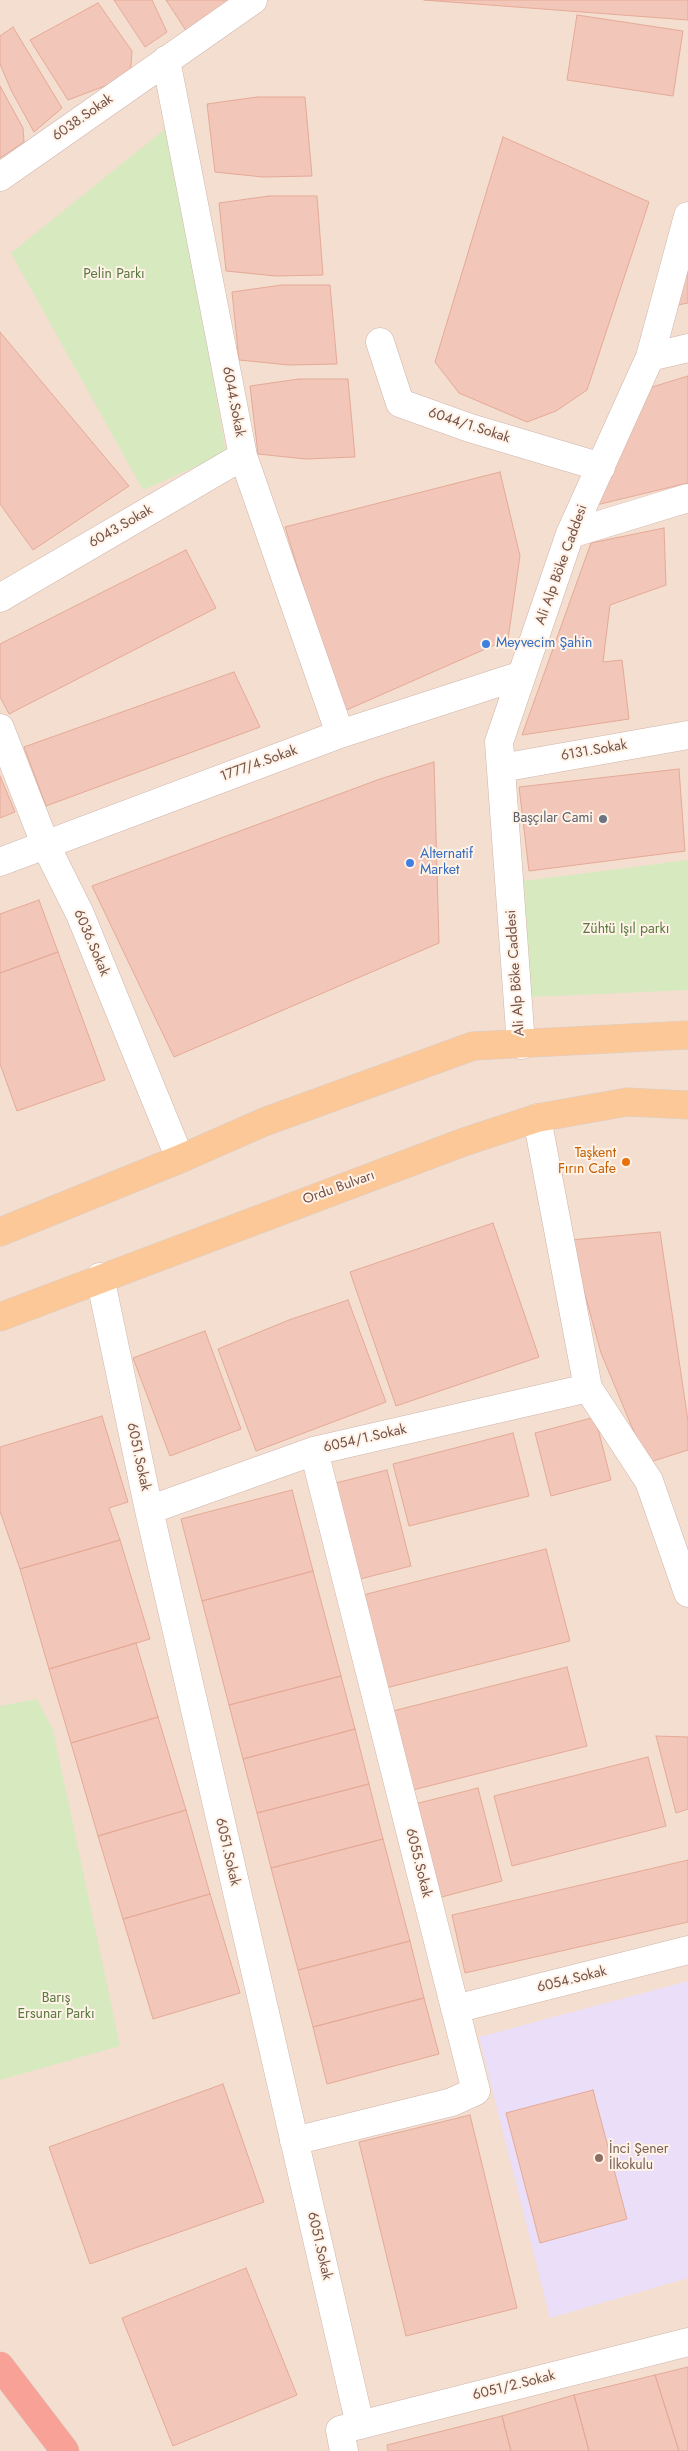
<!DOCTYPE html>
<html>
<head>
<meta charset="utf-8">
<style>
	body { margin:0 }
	canvas { display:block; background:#fcede1 }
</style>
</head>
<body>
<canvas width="688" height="2451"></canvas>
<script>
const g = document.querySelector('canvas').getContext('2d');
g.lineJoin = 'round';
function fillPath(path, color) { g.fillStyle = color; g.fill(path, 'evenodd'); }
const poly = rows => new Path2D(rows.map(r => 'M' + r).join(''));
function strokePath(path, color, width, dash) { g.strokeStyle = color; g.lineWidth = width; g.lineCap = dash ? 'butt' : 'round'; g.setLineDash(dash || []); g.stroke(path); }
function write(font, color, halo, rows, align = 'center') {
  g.font = font + ' Jost,sans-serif'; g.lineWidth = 4; g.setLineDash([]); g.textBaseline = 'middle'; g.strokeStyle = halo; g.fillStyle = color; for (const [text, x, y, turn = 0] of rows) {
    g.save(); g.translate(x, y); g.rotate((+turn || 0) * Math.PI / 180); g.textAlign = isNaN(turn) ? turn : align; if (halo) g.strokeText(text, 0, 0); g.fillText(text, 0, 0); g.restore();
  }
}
fillPath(poly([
	[0,0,688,0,688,2451,0,2451]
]), '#f4decf');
fillPath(poly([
	[688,1981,688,2278,550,2318,479,2037]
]), '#ebdef8');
fillPath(poly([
	[170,125,226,453,143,490,11,253],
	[688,860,688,990,531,997,524,881],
	[37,1699,53,1730,120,2046,0,2080,0,1706]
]), '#d7eabf');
const building = poly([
	[114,0,152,0,167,32,145,47,114,0],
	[166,0,233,0,187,32,166,0],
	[424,0,688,0,688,20,424,0],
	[98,3,132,51,131,66,126,78,68,100,30,40,98,3],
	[577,15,683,31,673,96,567,80,577,15],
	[13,27,62,108,34,132,11,90,0,64,0,36,13,27],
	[0,86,23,128,24,142,0,158,0,86],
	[257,97,305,97,312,176,263,177,215,172,207,104,257,97],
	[503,137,649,202,587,390,556,411,527,422,459,393,435,362,503,137],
	[269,196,317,196,323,275,276,276,226,271,219,203,269,196],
	[688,254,688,303,678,305,688,254],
	[282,285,330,285,337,364,289,365,239,360,232,292,282,285],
	[0,332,129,486,33,550,0,504,0,332],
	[688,376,688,483,592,506,639,391,688,376],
	[299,379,348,379,355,457,306,459,258,454,250,386,299,379],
	[500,472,520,556,508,639,342,712,285,527,500,472],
	[664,528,666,585,610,605,603,662,622,660,629,719,522,735,591,543,664,528],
	[186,550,216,608,9,714,0,697,0,644,186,550],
	[234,672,260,727,46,806,24,747,234,672],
	[434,762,439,943,174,1057,92,886,380,779,434,762],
	[679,769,685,851,529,871,519,787,679,769],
	[0,776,15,812,0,818,0,776],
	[39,900,58,952,0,973,0,914,39,900],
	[58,952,105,1080,17,1111,0,1064,0,973,58,952],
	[493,1223,539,1357,396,1406,350,1272,493,1223],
	[660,1232,688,1421,688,1450,647,1463,601,1353,570,1240,660,1232],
	[348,1300,386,1402,256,1451,218,1349,289,1320,348,1300],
	[205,1331,241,1429,170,1456,133,1358,205,1331],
	[102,1416,128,1502,109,1508,120,1540,20,1569,0,1511,0,1447,102,1416],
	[595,1417,611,1480,551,1496,535,1433,595,1417],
	[513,1433,529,1496,409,1526,393,1464,513,1433],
	[387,1470,411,1566,360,1579,336,1483,387,1470],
	[292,1490,313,1571,202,1601,181,1519,292,1490],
	[120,1540,150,1639,49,1669,20,1569,120,1540],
	[546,1549,570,1641,386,1688,363,1595,546,1549],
	[313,1571,341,1676,229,1705,202,1601,313,1571],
	[136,1643,158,1717,71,1743,49,1669,136,1643],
	[567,1667,587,1746,413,1790,393,1711,567,1667],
	[341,1676,355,1729,243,1759,229,1705,341,1676],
	[158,1717,186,1810,98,1836,71,1743,158,1717],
	[355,1729,369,1784,257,1813,243,1759,355,1729],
	[656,1736,688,1737,688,1809,676,1813,656,1736],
	[648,1757,666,1826,512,1866,494,1796,648,1757],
	[369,1784,383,1839,271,1868,257,1813,369,1784],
	[478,1788,502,1881,438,1898,415,1804,478,1788],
	[186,1810,210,1894,123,1919,98,1836,186,1810],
	[383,1839,410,1941,298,1970,271,1868,383,1839],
	[688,1860,688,1922,465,1973,452,1915,688,1860],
	[210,1894,240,1993,153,2019,123,1919,210,1894],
	[410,1941,424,1998,313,2027,298,1970,410,1941],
	[424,1998,439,2054,327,2084,313,2027,424,1998],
	[223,2084,264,2202,90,2264,49,2147,223,2084],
	[593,2090,627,2219,540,2243,506,2113,593,2090],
	[470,2115,517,2308,406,2336,359,2142,470,2115],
	[246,2268,297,2395,173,2446,122,2318,246,2268],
	[688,2367,688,2451,679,2451,655,2375,688,2367],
	[655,2375,679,2451,589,2451,574,2395,655,2375],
	[574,2395,589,2451,511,2451,502,2416,574,2395],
	[502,2416,511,2451,388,2451,387,2445,502,2416]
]);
fillPath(building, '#f2c6b8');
strokePath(building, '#e5aa98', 1);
const minor = poly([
	[166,60,243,456,340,734],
	[0,177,253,0],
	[380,342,400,403,470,428,601,467],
	[650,357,688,348],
	[570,534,688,498],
	[0,598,243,456],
	[0,728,45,844,80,914,180,1159],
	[501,768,688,735],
	[0,862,340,734,522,675],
	[521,1045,499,742,570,534,650,357,688,216],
	[537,1118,588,1388,649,1481,688,1593],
	[100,1277,149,1510,360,2425],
	[149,1510,314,1451,588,1388],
	[455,2009,688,1950],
	[294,2141,452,2102,476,2091,314,1451],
	[344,2451,340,2430,688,2342]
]);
const major = poly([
	[0,1232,180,1159,264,1122,473,1046,688,1035],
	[0,1317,464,1142,537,1118,627,1102,688,1105]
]);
const highway = poly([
	[0,2366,65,2451]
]);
strokePath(minor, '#cfb5ab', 29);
strokePath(major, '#d8cecc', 29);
strokePath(highway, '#d8cecc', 29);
strokePath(minor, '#fff', 28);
strokePath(major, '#fcc898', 28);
strokePath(highway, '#f8a196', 28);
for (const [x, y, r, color] of [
	[486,644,5,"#3f7fe0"],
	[603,819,5,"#6b7280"],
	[410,863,5,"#3f7fe0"],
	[626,1162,5,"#e8710a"],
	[599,2158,5,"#8d6e63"]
]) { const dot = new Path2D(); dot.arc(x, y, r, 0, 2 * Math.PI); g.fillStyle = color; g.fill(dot); strokePath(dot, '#fff2e7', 2); }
write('14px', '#735148', '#fff2e7', [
	["6038.Sokak",83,118,-35],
	["6044.Sokak",233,402,79],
	["6044/1.Sokak",469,426,18],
	["6043.Sokak",121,527,-30],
	["Ali Alp Böke Caddesi",562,565,-70],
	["6131.Sokak",594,751,-10],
	["1777/4.Sokak",259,764,-20],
	["6036.Sokak",91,943,67],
	["Ali Alp Böke Caddesi",516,973,-94],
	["Ordu Bulvarı",339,1188,-20],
	["6054/1.Sokak",365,1439,-13],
	["6051.Sokak",138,1457,78],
	["6051.Sokak",227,1852,77],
	["6055.Sokak",418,1863,76],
	["6054.Sokak",572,1980,-14],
	["6051.Sokak",319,2246,77],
	["6051/2.Sokak",514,2386,-14]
]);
write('14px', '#597940', '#fff2e7', [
	["Pelin Parkı",114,275],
	["Zühtü Işıl parkı",626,930],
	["Barış",56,1999],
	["Ersunar Parkı",56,2015]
]);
write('14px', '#366cbe', '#fff2e7', [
	["Meyvecim Şahin",496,644],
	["Alternatif",420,855],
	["Market",420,871]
], 'left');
write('14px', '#5b616d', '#fff2e7', [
	["Başçılar Cami",593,819]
], 'right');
write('14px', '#c56008', '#fff2e7', [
	["Taşkent",616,1154],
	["Fırın Cafe",616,1170]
], 'right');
write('14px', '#785e54', '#fff2e7', [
	["İnci Şener",609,2150],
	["İlkokulu",609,2166]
], 'left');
</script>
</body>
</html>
